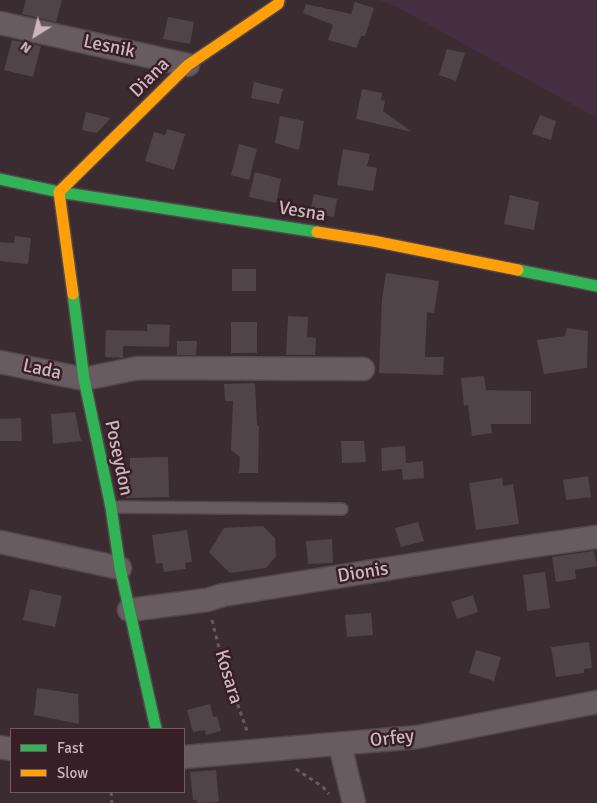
<!DOCTYPE html>
<html>
<head>
<meta charset="utf-8">
<style>
	body { margin:0 }
	#map { position:relative; width:597px; height:803px; overflow:hidden; background:#3b2c31; font-family:Signika,sans-serif }
	canvas { display:block }
	.legend { position:absolute; left:10px; top:728px; width:175px; height:65px; box-sizing:border-box; background:#361f26; border:1px solid #725c62; margin:0; padding:6px 9px; list-style:none; font-size:15px; color:#cbb7bc }
	.legend li { display:flex; align-items:center; gap:10px; height:25px }
	.legend b { width:25px; border:1px solid #725c62 }
	.north { position:absolute; left:10px; top:10px; width:50px; height:50px; -webkit-text-stroke:4px #361f26; paint-order:stroke; rotate:216deg; font-size:14px; font-weight:700; line-height:20px; text-align:center; color:#cbb7bc }
	.north::after { content:''; display:block; margin:auto; width:18px; height:22px; background:#cbb7bc; clip-path:polygon(50% 0,100% 100%,50% 72%,0 100%) }
</style>
</head>
<body>
<div id="map">
<canvas width="597" height="803"></canvas>
<ul class="legend">
<li><b style="height:6px;background:#30b455"></b>Fast</li>
<li><b style="height:6px;background:#ff9f0a"></b>Slow</li>
</ul>
<div class="north">N</div>
</div>
<script>
const g = document.querySelector('canvas').getContext('2d');
g.lineJoin = 'round';
function fillPath(path, color) { g.fillStyle = color; g.fill(path, 'evenodd'); }
const poly = rows => new Path2D(rows.map(r => 'M' + r).join(''));
function strokePath(path, color, width, dash) { g.strokeStyle = color; g.lineWidth = width; g.lineCap = dash ? 'butt' : 'round'; g.setLineDash(dash || []); g.stroke(path); }
function write(font, color, halo, rows, align = 'center') {
  g.font = font + ' Signika,sans-serif'; g.lineWidth = 5; g.setLineDash([]); g.textBaseline = 'middle'; g.strokeStyle = halo; g.fillStyle = color; for (const [text, x, y, turn = 0] of rows) {
    g.save(); g.translate(x, y); g.rotate((+turn || 0) * Math.PI / 180); g.textAlign = isNaN(turn) ? turn : align; if (halo) g.strokeText(text, 0, 0); g.fillText(text, 0, 0); g.restore();
  }
}
fillPath(poly([
	[379,0,597,0,597,118,397,7]
]), '#452e41');
fillPath(poly([
	[26,0,62,0,56,22,22,14],
	[355,2,374,8,365,36,361,36,356,48,328,40,333,25,303,13,306,4,351,14],
	[168,17,194,22,190,44,163,39],
	[12,40,41,46,33,77,4,70],
	[447,49,465,53,456,81,439,75],
	[254,82,283,89,279,104,251,98],
	[362,89,382,93,381,100,385,101,383,111,412,132,356,119],
	[86,112,110,118,109,120,97,133,82,130],
	[540,115,556,121,551,140,532,134],
	[280,116,304,121,299,150,275,143],
	[167,129,185,134,174,170,145,161,154,132,165,135],
	[239,144,257,149,249,180,231,175],
	[343,149,370,154,367,166,377,168,373,191,337,185],
	[255,172,281,179,276,203,249,197],
	[314,194,337,199,334,217,310,212],
	[510,195,539,202,534,230,504,224],
	[15,236,31,238,28,264,0,261,0,242,14,243],
	[232,269,256,269,256,291,232,291],
	[386,273,439,281,434,313,427,312,425,357,444,357,443,375,379,373,382,299],
	[288,316,308,317,307,337,316,338,315,355,286,355],
	[231,322,257,322,257,353,231,353],
	[147,324,170,325,169,347,123,346,123,358,105,357,106,330,147,331],
	[567,328,588,331,587,368,544,374,537,340,565,336],
	[177,341,197,341,196,355,177,355],
	[484,376,486,390,531,391,531,424,491,424,492,433,472,436,468,405,464,406,461,378],
	[255,383,257,426,259,426,258,473,239,473,240,457,231,450,233,401,225,401,224,384],
	[75,412,81,441,53,444,51,414],
	[21,418,22,441,0,441,0,419],
	[341,441,364,441,366,462,342,463],
	[405,446,406,463,423,461,424,478,403,480,402,469,382,471,381,448],
	[168,457,169,497,126,498,120,474,130,471,130,458],
	[588,476,591,497,566,500,563,480],
	[502,478,503,486,513,484,519,524,476,530,469,483],
	[418,522,424,541,401,547,395,528],
	[263,526,275,538,276,556,266,568,230,573,209,552,224,528],
	[187,530,192,562,185,563,186,569,164,572,162,563,156,564,152,535],
	[332,539,333,563,308,564,306,541],
	[594,551,597,566,575,570,576,579,556,582,552,557],
	[545,572,550,608,527,611,523,575],
	[30,589,62,596,55,627,23,620],
	[473,595,478,612,457,619,451,602],
	[371,613,373,635,347,637,345,615],
	[589,642,592,668,584,669,584,673,556,677,551,647],
	[476,650,501,657,494,681,469,673],
	[37,688,78,694,79,724,34,715],
	[210,704,213,717,217,716,221,731,206,735,205,730,193,732,187,710],
	[216,770,219,802,197,803,197,800,193,800,190,772]
]), '#504448');
const lane = poly([
	[111,507,342,509]
]);
const street = poly([
	[0,23,188,65],
	[0,362,84,379,138,368,363,369],
	[0,542,120,568],
	[129,610,207,600,223,595,518,548,597,537],
	[340,745,354,803],
	[0,747,11,749],
	[184,757,417,737,597,702]
]);
const fast = poly([
	[0,179,59,192,317,232],
	[518,270,597,286],
	[73,294,84,379,111,507,120,568,156,729]
]);
const slow = poly([
	[317,232,373,241,518,270],
	[73,294,59,192,188,65,278,4,279,0]
]);
strokePath(lane, '#53484c', 14);
strokePath(street, '#53484c', 25);
strokePath(fast, '#53484c', 14);
strokePath(slow, '#53484c', 14);
strokePath(poly([
	[212,620,222,660,247,731],
	[296,769,323,787,329,794],
	[111,792,112,803]
]), '#665b5f', 3, [4, 4]);
strokePath(lane, '#695c60', 11);
strokePath(street, '#695c60', 22);
strokePath(fast, '#30b455', 11);
strokePath(slow, '#ff9f0a', 11);
write('19px', '#cbb7bc', '#361f26', [
	["Lesnik",109,47,12],
	["Diana",150,78,-45],
	["Vesna",302,212,9],
	["Lada",42,370,12],
	["Poseydon",118,458,78],
	["Dionis",363,573,-9],
	["Kosara",228,677,73],
	["Orfey",392,739,-6]
]);
</script>
</body>
</html>
